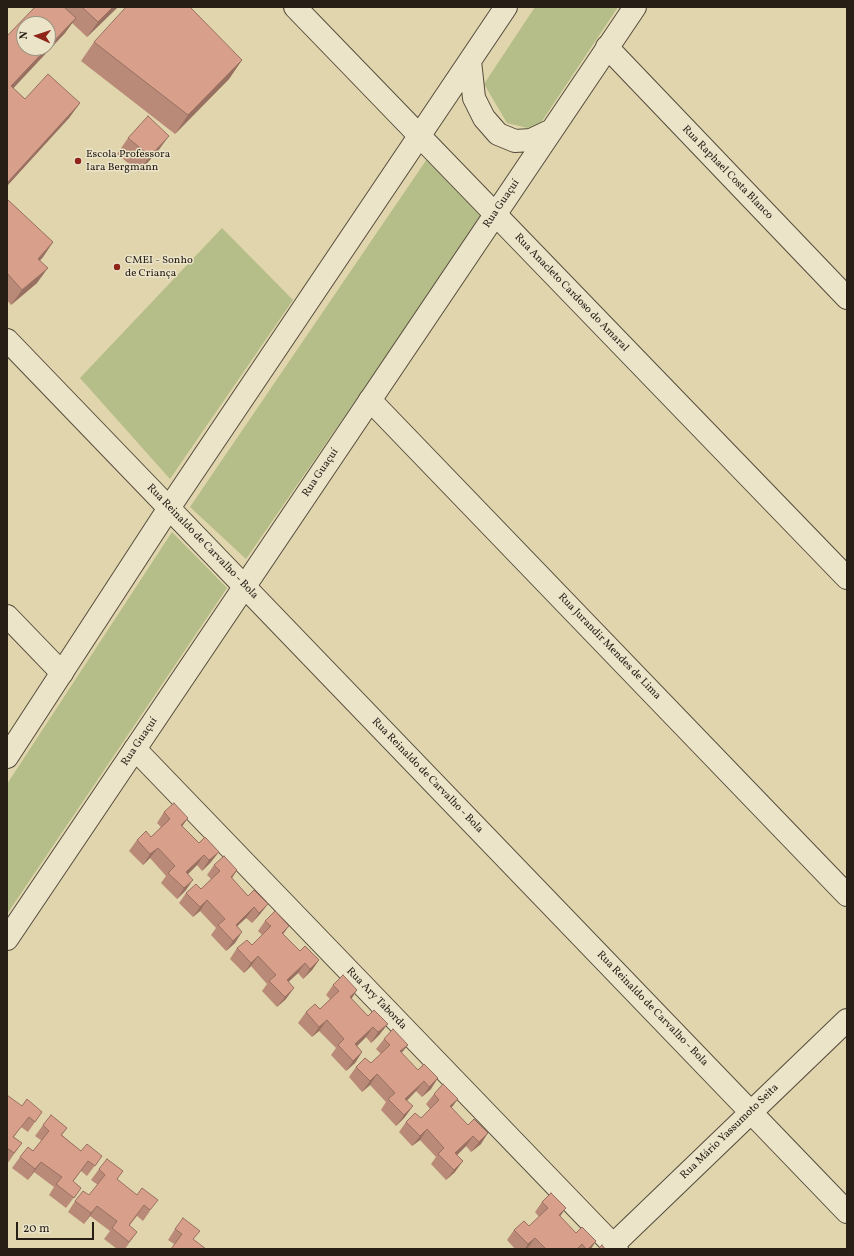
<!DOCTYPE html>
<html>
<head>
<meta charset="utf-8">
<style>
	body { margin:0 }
	#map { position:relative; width:854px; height:1256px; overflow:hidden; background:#e0d5ac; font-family:Vollkorn,serif }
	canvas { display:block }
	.frame { position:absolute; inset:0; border:8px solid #271e16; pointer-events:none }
	.north { position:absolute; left:16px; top:16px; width:40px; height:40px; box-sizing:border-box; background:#ebe4c9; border:1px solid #9d9581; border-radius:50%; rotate:273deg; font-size:11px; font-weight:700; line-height:16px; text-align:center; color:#271e16 }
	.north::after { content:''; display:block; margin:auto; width:14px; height:18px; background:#8f2418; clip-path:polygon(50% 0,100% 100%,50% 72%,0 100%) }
	.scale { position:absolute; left:16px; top:1222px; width:78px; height:18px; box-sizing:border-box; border:2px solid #271e16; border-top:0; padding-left:5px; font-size:12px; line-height:14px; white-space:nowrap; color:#271e16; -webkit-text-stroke:3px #ebe4c9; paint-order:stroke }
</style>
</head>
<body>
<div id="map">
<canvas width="854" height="1256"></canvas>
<div class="frame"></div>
<div class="north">N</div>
<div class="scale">20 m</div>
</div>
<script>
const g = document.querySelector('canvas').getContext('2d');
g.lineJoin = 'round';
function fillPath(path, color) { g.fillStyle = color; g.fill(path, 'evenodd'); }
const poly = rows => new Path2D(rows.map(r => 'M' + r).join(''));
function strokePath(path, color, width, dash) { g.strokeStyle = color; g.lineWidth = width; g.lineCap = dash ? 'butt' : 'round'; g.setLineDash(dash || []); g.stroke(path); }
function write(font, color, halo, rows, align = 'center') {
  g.font = font + ' Vollkorn,serif'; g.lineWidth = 3; g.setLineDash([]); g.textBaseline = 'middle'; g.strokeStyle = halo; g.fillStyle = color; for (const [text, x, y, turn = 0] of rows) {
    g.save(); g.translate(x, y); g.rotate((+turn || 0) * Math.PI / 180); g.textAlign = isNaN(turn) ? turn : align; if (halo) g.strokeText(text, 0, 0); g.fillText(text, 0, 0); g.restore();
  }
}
fillPath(poly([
	[535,7,618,7,536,130,507,123,484,84],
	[427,159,482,217,246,559,190,507],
	[222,228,293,300,170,479,80,378],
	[172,532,227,588,7,914,7,784]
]), '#b5bd88');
const minor = poly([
	[295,7,847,578],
	[607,47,847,298],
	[7,340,847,1212],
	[370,400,847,895],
	[7,616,62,673],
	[135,749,617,1249],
	[613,1245,847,1020]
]);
const tertiary = poly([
	[470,61,474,98,484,118,498,134,515,141,531,140,552,130],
	[7,757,169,508,506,7],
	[7,939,635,7]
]);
strokePath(minor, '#554c3c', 24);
strokePath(tertiary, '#554c3c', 24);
strokePath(minor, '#ebe4c9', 22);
strokePath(tertiary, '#ebe4c9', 22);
fillPath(poly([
	[35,7,118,7,87,37,72,23,65,33,13,88,25,99,80,103,69,118,7,186,7,36],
	[94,42,242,60,229,79,175,134,81,61],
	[128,138,158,151,139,172,117,154],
	[7,199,53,242,43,257,40,261,37,283,11,305,7,300],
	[164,812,188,818,182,826,211,862,202,871,197,865,188,874,186,890,177,899,161,883,166,876,150,858,143,865,129,851,137,840,151,837,161,827,157,823],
	[214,865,237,870,232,878,248,896,268,904,260,914,252,923,246,918,237,926,235,943,226,951,211,935,216,928,200,911,193,917,179,903,186,893,201,889,211,879,207,875],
	[265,921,283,934,300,951,319,960,312,970,303,979,298,973,288,982,286,999,277,1007,262,991,267,984,251,966,244,973,230,959,237,948,252,945,262,935,258,931],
	[333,985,357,990,351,999,380,1034,371,1043,366,1037,357,1046,362,1052,355,1063,346,1071,331,1055,336,1048,319,1031,312,1037,298,1023,306,1012,320,1009,330,999,326,995],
	[384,1039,402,1053,431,1089,422,1097,416,1091,407,1101,405,1117,396,1126,381,1110,386,1102,370,1085,362,1092,349,1077,356,1067,371,1063,381,1054,376,1049],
	[434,1094,452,1108,481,1144,471,1152,466,1146,457,1155,455,1172,446,1180,431,1164,436,1157,420,1140,412,1146,399,1132,406,1122,421,1118,430,1109,426,1104],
	[27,1099,35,1122,28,1132,21,1127,14,1137,22,1143,7,1164,7,1148,22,1106],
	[43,1125,67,1128,62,1135,81,1151,102,1156,87,1176,81,1171,73,1182,81,1188,66,1208,49,1195,54,1187,34,1172,28,1180,12,1168,20,1157,33,1151,42,1141,35,1136],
	[99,1169,117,1179,137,1195,142,1188,150,1211,143,1221,137,1216,129,1226,137,1232,125,1249,117,1249,104,1239,110,1231,90,1216,84,1224,68,1212,75,1201,89,1195,98,1185,91,1180],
	[542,1202,560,1216,591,1249,528,1249,528,1248,527,1249,515,1249,507,1240,514,1230,529,1226,539,1217,535,1212],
	[175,1229,194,1239,174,1244,168,1240]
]), '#ba8a78');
fillPath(poly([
	[113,7,118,7,87,37,98,22],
	[76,18,65,33,7,95,11,86,47,48,48,48,48,47],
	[242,60,229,79,175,134,188,115],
	[80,103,69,118,7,186,7,183],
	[169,136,158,151,139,172,150,156],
	[53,242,43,257,27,274,38,259],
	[48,268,37,283,11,305,22,290],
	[188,818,181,828,181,825],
	[158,848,150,858,143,865,150,854],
	[219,852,211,862,202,871,209,860],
	[204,855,197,865,179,883,186,872],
	[237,870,230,881,231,877],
	[193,880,186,890,177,899,184,888],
	[207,900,200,911,193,917,200,907],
	[268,904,260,914,252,923,259,913],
	[254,907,246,918,228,935,236,925],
	[289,926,281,937,282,933],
	[242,932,235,943,226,951,233,941],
	[258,956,251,966,244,973,251,963],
	[319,960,312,970,303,979,310,969],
	[305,963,298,973,279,991,287,980],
	[294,988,286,999,277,1007,285,997],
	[357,990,350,1001,350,997],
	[327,1020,319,1031,312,1037,319,1027],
	[388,1024,380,1034,371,1043,378,1032],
	[373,1027,366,1037,348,1055,355,1044],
	[408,1045,400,1055,400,1051],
	[362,1052,355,1063,346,1071,353,1061],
	[377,1074,370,1085,362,1092,370,1081],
	[438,1078,431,1089,422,1097,429,1087],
	[424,1081,416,1091,398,1109,405,1099],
	[458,1099,450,1110,450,1106],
	[413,1106,405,1117,396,1126,404,1115],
	[427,1129,420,1140,412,1146,420,1136],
	[488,1133,481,1144,471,1152,479,1142],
	[473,1136,466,1146,448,1164,455,1153],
	[463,1161,455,1172,446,1180,454,1170],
	[41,1162,34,1172,28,1180,35,1169],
	[97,1206,90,1216,84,1224,91,1213],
	[566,1208,559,1218,559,1215],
	[535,1238,528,1248,527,1249,525,1249,528,1244],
	[596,1241,591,1249,588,1249]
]), '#977061');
const building = poly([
	[35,7,64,7,76,18,48,47,48,24,24,24,24,48,47,48,11,86,25,99,48,74,80,103,7,183,7,36,35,7],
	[82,7,113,7,98,22,82,7],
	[126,7,190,7,242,60,188,115,94,42,126,7],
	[148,116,169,136,150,156,128,138,148,116],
	[7,199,53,242,38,259,48,268,22,290,7,273,7,199],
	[174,803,188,818,181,825,199,843,205,837,219,852,209,860,204,855,186,872,193,880,184,888,168,873,175,866,158,848,150,854,137,840,146,831,151,837,170,819,164,812,174,803],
	[224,856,237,870,231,877,248,896,254,890,268,904,259,913,254,907,236,925,242,932,233,941,218,925,225,919,207,900,200,907,186,893,196,884,201,889,220,871,214,865,224,856],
	[275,911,289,926,282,933,300,951,305,946,319,960,310,969,305,963,287,980,294,988,285,997,269,981,276,975,258,956,251,963,237,948,247,940,252,945,271,926,265,921,275,911],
	[343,975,357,990,350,997,368,1016,374,1010,388,1024,378,1032,373,1027,355,1044,362,1052,353,1061,338,1045,344,1039,327,1020,319,1027,306,1012,315,1004,320,1009,339,991,333,985,343,975],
	[393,1029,408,1045,400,1051,418,1070,424,1064,438,1078,429,1087,424,1081,405,1099,413,1106,404,1115,388,1099,395,1093,377,1074,370,1081,356,1067,365,1058,371,1063,390,1045,384,1039,393,1029],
	[443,1084,458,1099,450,1106,468,1125,474,1119,488,1133,479,1142,473,1136,455,1153,463,1161,454,1170,438,1154,444,1148,427,1129,420,1136,406,1122,415,1113,421,1118,439,1100,434,1094,443,1084],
	[7,1095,22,1106,27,1099,42,1112,35,1122,29,1117,13,1137,22,1143,14,1153,7,1148,7,1095],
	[51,1115,67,1128,61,1135,81,1151,87,1144,102,1156,95,1166,88,1161,73,1181,81,1188,74,1198,56,1184,62,1177,41,1162,35,1169,20,1157,28,1147,33,1151,49,1131,43,1125,51,1115],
	[107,1159,123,1171,117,1179,137,1195,142,1188,158,1200,150,1210,144,1205,129,1225,137,1232,129,1242,112,1228,117,1221,97,1206,91,1213,75,1201,83,1191,89,1195,105,1175,99,1169,107,1159],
	[551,1193,566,1208,559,1215,576,1233,582,1227,596,1241,588,1249,586,1249,582,1244,577,1249,546,1249,535,1238,528,1244,514,1230,524,1221,529,1226,548,1208,542,1202,551,1193],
	[183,1218,200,1231,193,1239,206,1249,171,1249,182,1234,175,1229,183,1218],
	[602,1245,605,1249,598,1249,602,1245]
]);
fillPath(building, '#d8a08b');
strokePath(building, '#977061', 1);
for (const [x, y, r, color] of [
	[78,161,4,"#8f2418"],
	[117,267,4,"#8f2418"]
]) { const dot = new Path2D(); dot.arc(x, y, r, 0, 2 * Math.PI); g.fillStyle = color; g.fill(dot); strokePath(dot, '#ebe4c9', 1.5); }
write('11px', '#271e16', '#ebe4c9', [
	["Escola Professora",86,155],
	["Iara Bergmann",86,168],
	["CMEI - Sonho",125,261],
	["de Criança",125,274]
], 'left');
write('11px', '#271e16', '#ebe4c9', [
	["Rua Raphael Costa Blanco",727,173,46],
	["Rua Guaçuí",502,204,-56],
	["Rua Anacleto Cardoso do Amaral",571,293,46],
	["Rua Guaçuí",321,473,-56],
	["Rua Reinaldo de Carvalho - Bola",202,542,46],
	["Rua Jurandir Mendes de Lima",609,647,46],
	["Rua Guaçuí",140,742,-56],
	["Rua Reinaldo de Carvalho - Bola",427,776,46],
	["Rua Ary Taborda",376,999,46],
	["Rua Reinaldo de Carvalho - Bola",652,1009,46],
	["Rua Mário Yassumoto Seita",730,1132,-44]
]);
</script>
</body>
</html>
